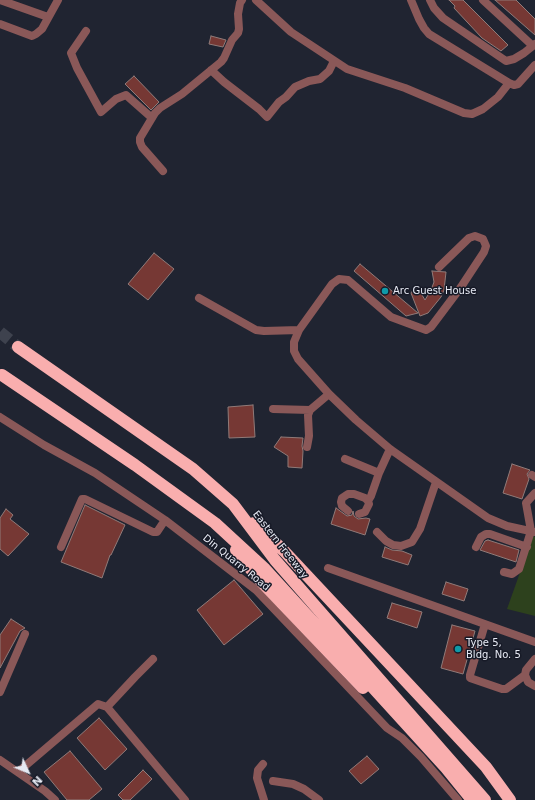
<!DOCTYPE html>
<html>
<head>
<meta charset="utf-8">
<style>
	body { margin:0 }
	#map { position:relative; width:535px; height:800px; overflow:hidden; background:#202431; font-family:"DejaVu Sans",sans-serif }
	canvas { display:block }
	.north { position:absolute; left:8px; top:752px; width:40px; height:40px; -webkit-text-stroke:3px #171a27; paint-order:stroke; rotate:134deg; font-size:11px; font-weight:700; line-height:16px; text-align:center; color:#e7eaf4 }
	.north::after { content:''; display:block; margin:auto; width:14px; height:18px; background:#e7eaf4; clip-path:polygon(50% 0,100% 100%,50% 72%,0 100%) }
</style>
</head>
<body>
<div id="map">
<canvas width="535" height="800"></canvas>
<div class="north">N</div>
</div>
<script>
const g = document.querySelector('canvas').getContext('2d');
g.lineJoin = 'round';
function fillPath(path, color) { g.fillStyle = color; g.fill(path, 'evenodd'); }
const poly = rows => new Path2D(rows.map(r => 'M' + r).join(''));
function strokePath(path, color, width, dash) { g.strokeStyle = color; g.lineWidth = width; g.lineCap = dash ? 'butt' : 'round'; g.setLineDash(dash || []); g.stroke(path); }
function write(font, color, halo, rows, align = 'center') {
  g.font = font + ' "DejaVu Sans",sans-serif'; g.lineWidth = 3; g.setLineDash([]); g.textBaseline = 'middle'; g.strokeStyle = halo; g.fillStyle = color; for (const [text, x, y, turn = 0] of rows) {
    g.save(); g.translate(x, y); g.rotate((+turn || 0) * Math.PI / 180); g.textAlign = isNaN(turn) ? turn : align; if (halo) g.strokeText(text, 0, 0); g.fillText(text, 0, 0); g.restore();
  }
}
fillPath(poly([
	[533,536,535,537,535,616,507,609]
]), '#2d411d');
const building = poly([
	[449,0,463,0,508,45,501,51,482,38,454,8,455,6,449,0],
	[495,0,516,0,535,19,535,35,495,0],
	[211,36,226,40,223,47,209,44,211,36],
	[134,76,159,102,151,110,125,84,134,76],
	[154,253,174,269,148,300,128,284,154,253],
	[360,264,418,313,406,316,354,271,360,264],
	[432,271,446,272,444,290,441,297,428,313,420,316,411,293,413,290,416,289,419,290,425,300,431,290,434,282,432,271],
	[253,405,255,437,229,438,228,407,253,405],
	[281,437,303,438,302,446,303,451,302,468,288,467,288,456,274,447,281,437],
	[512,464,530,470,527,474,529,479,522,499,503,493,512,464],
	[85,505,125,525,111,555,110,555,102,578,61,562,85,505],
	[336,508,347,516,352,515,353,511,354,516,358,519,366,518,370,519,365,535,331,524,336,508],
	[6,509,13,515,10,519,29,534,8,556,0,549,0,518,6,509],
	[488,540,519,550,516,562,480,550,485,541,488,540],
	[385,547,392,550,402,551,412,555,408,565,382,557,385,547],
	[234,580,263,614,224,645,197,610,234,580],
	[446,582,468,589,464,601,442,594,446,582],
	[392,603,422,612,417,628,387,618,392,603],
	[11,619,25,628,20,631,0,668,0,635,11,619],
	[452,625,475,631,463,674,441,668,452,625],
	[99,718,127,749,105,770,77,738,99,718],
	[70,751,102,789,89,800,67,800,44,772,70,751],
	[367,756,379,769,361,784,349,771,367,756],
	[143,770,152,779,130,800,123,800,118,795,143,770]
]);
fillPath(building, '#763834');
strokePath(building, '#907b79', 1);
strokePath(poly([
	[0,332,18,347]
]), '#3e424e', 12, [12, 6]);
strokePath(poly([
	[0,0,48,17],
	[256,0,291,32,347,69,405,88,464,113,472,114,483,109,498,97,509,83],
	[411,0,419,19,424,28,429,34,509,83,514,85,518,84,535,65],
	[430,0,434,8,443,18,506,61,514,59,524,53,535,44],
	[483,0,533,46],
	[0,24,32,36,36,34,42,29,58,0],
	[86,31,71,53,77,68,101,112,116,99,126,95,152,118],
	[211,70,224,82,259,109,267,117,279,102,286,97,295,87,309,81,320,79,329,71,334,61],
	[163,171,142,147,140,142,140,138,155,113,160,108,182,94,221,62,224,58,232,40,238,33,239,29,238,14,240,3,242,0],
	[439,267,469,238,475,236,483,239,486,246,484,252,461,287,431,327,426,330,391,317,348,280,339,279,332,284,299,330,294,342,294,351,298,359,329,394,356,420,390,449,488,518,507,526,535,532],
	[199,298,256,330,264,331,299,330],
	[273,409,310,410],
	[0,417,44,445,95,473,165,520,256,590,387,728,402,738,421,757,458,800],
	[307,447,309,436,308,415,310,410,329,394],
	[345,459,379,473],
	[532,475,535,477],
	[368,501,371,496,379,473,390,449],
	[348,511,342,506,341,502,342,498,348,494,354,494,365,498,368,501,369,504,365,512,359,514],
	[377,532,386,541,393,545,401,546,412,542,420,529,436,482],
	[61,547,82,499,85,499,153,532,157,532,165,520],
	[476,547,481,537,486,534,490,534,527,547],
	[328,568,535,642],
	[504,572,512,574,519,569,531,531,526,503,535,493],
	[485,624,470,675,470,678,502,689,506,689,525,675],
	[535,659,526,670,525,675,528,682,535,686],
	[0,692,25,634],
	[107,707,135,677,153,659],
	[0,760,45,791,55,800],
	[263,764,258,770,257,778,264,800],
	[18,772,98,704,107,707,185,800],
	[273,781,293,784,304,789,319,800]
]), '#8a5858', 8);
strokePath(poly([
	[18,347,193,469,233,504,275,560,485,800],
	[2,375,135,465,215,523,265,569,446,768,472,800],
	[254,523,284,551,486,767,510,800],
	[236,550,257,577,363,688]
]), '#f9aeae', 12);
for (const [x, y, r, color] of [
	[385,291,4,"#0f9aa8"],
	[458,649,4,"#0f9aa8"]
]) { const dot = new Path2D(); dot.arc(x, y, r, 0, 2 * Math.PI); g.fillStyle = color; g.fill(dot); strokePath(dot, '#171a27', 1.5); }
write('10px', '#e7eaf4', '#171a27', [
	["Arc Guest House",393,291],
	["Type 5,",466,643],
	["Bldg. No. 5",466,655]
], 'left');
write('10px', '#e7eaf4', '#171a27', [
	["Eastern Freeway",280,545,52],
	["Din Quarry Road",236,563,39]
]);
</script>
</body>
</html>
